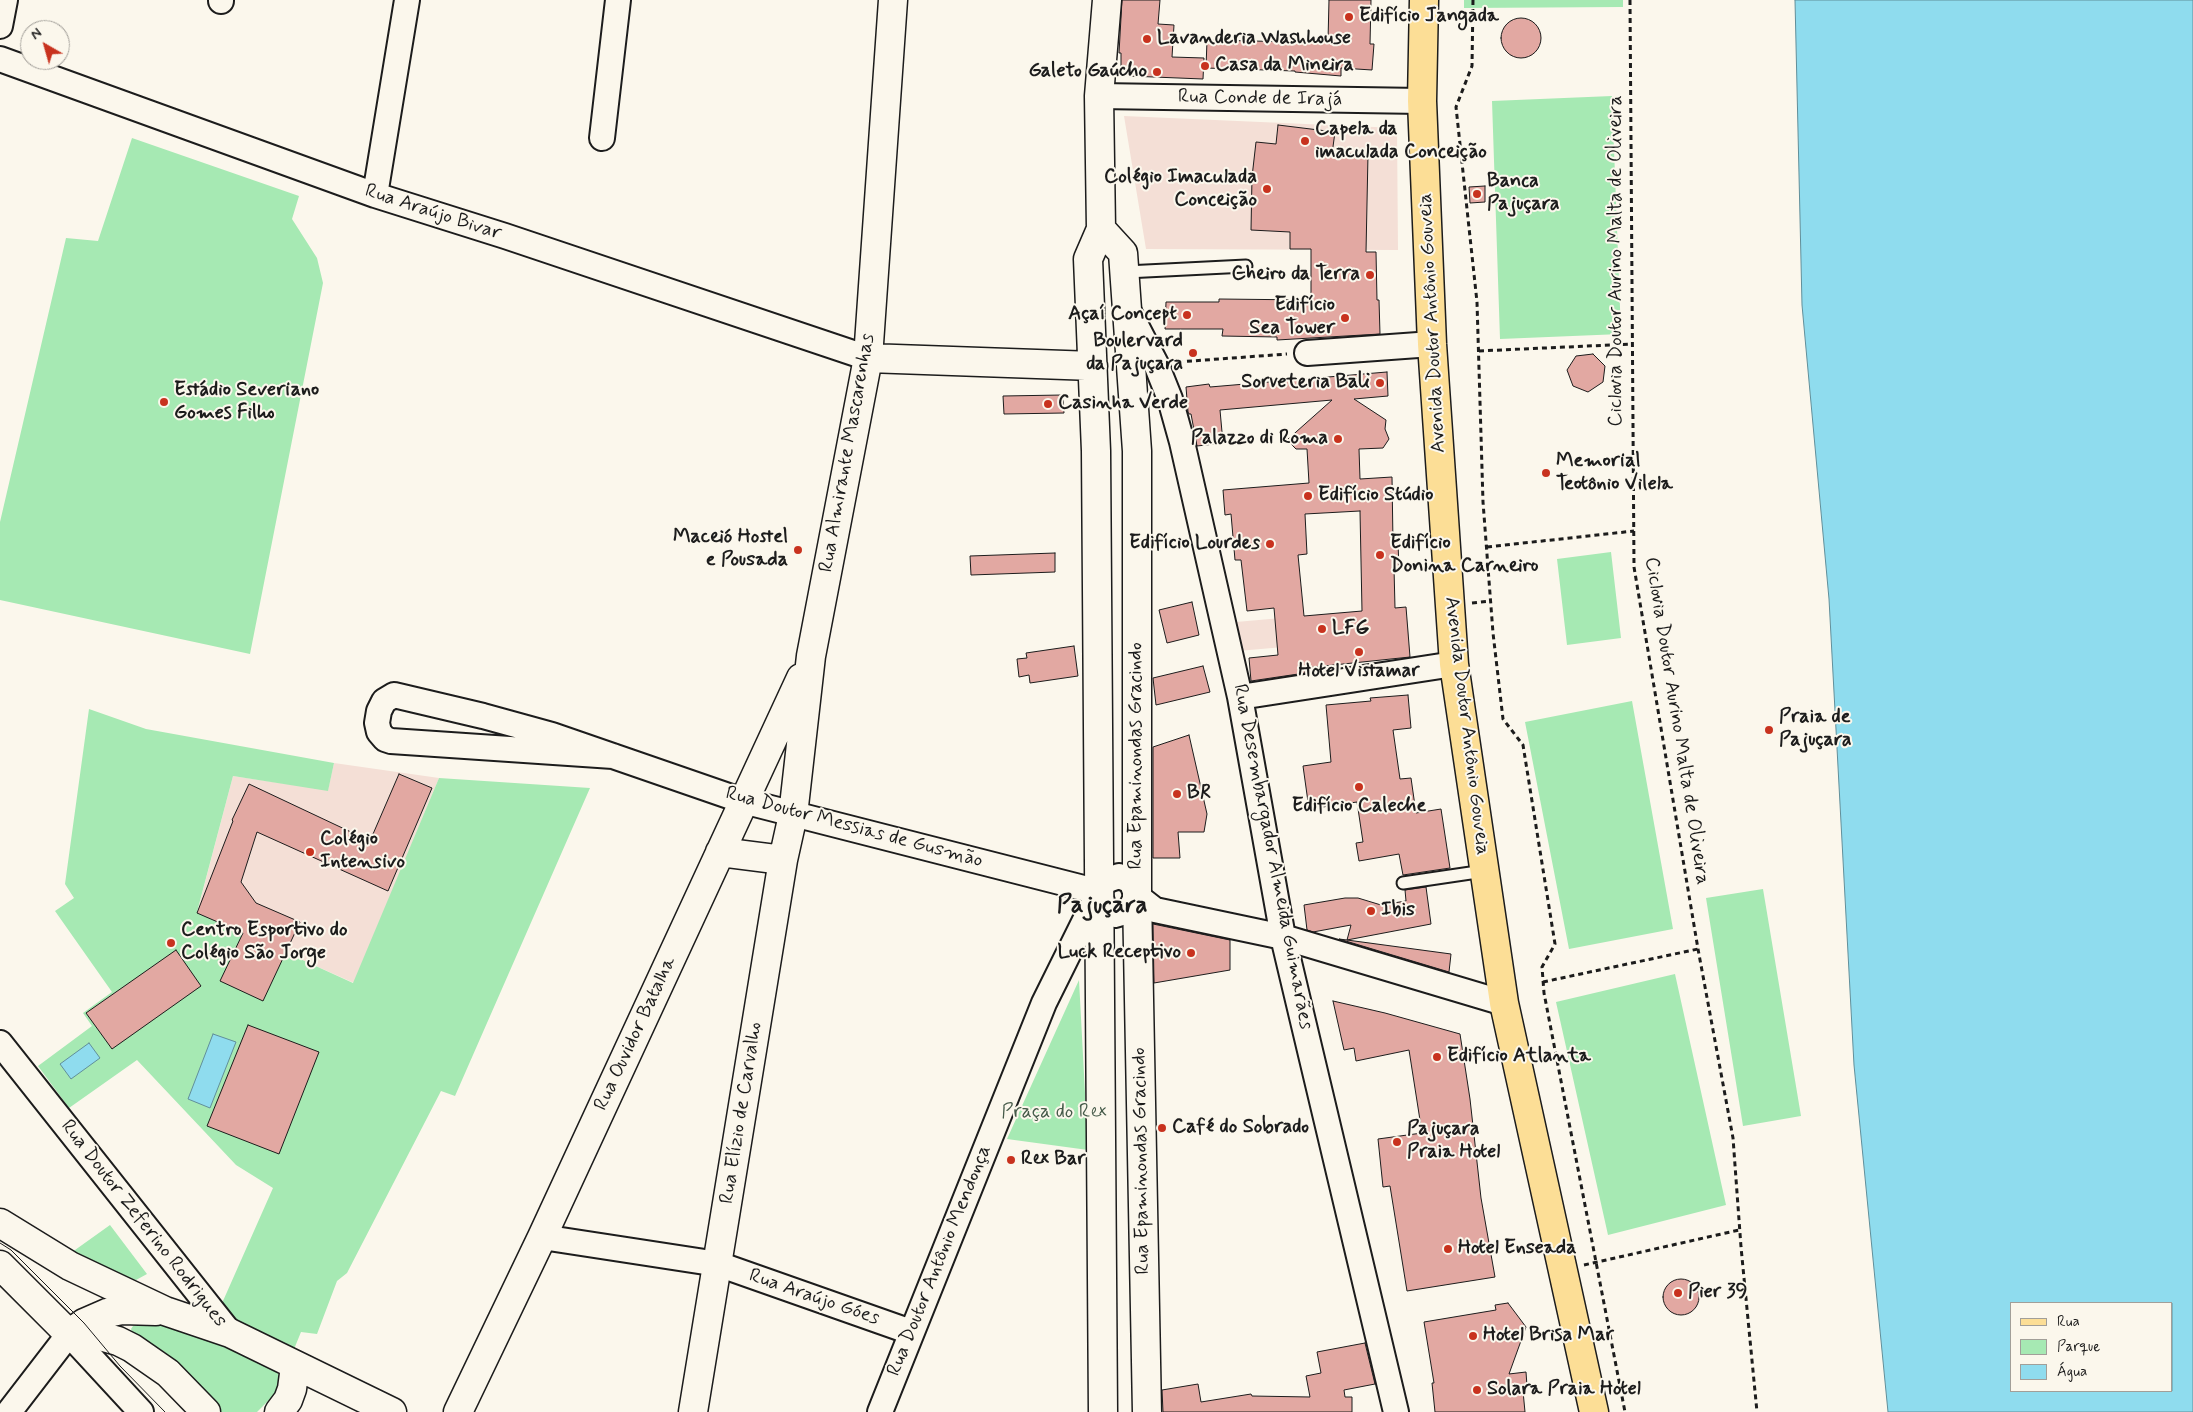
<!DOCTYPE html>
<html>
<head>
<meta charset="utf-8">
<style>
	body { margin:0 }
	#map { position:relative; width:2193px; height:1412px; overflow:hidden; background:#fbf7ec; font-family:Mynerve,sans-serif }
	canvas { display:block }
	.legend { position:absolute; left:2010px; top:1302px; width:162px; height:90px; box-sizing:border-box; background:#fbf7ec; border:1px solid #a29f99; margin:0; padding:6px 9px; list-style:none; font-size:15px; color:#1c1c1c }
	.legend li { display:flex; align-items:center; gap:10px; height:25px }
	.legend b { width:25px; border:1px solid #a29f99 }
	.north { position:absolute; left:20px; top:20px; width:50px; height:50px; box-sizing:border-box; background:#fbf7ec; border:1px solid #a29f99; border-radius:50%; rotate:322deg; font-size:14px; font-weight:700; line-height:20px; text-align:center; color:#1c1c1c }
	.north::after { content:''; display:block; margin:auto; width:18px; height:22px; background:#c8321e; clip-path:polygon(50% 0,100% 100%,50% 72%,0 100%) }
</style>
</head>
<body>
<div id="map">
<canvas width="2193" height="1412"></canvas>
<ul class="legend">
<li><b style="height:6px;background:#fcde96"></b>Rua</li>
<li><b style="height:14px;background:#a6e9b3"></b>Parque</li>
<li><b style="height:14px;background:#8fdcee"></b>Água</li>
</ul>
<div class="north">N</div>
</div>
<script>
const g = document.querySelector('canvas').getContext('2d');
g.lineJoin = 'round';
function fillPath(path, color) { g.fillStyle = color; g.fill(path, 'evenodd'); }
const poly = rows => new Path2D(rows.map(r => 'M' + r).join(''));
function strokePath(path, color, width, dash) { g.strokeStyle = color; g.lineWidth = width; g.lineCap = dash ? 'butt' : 'round'; g.setLineDash(dash || []); g.stroke(path); }
function write(font, color, halo, rows, align = 'center') {
  g.font = font + ' Mynerve,sans-serif'; g.lineWidth = 4; g.setLineDash([]); g.textBaseline = 'middle'; g.strokeStyle = halo; g.fillStyle = color; for (const [text, x, y, turn = 0] of rows) {
    g.save(); g.translate(x, y); g.rotate((+turn || 0) * Math.PI / 180); g.textAlign = isNaN(turn) ? turn : align; if (halo) g.strokeText(text, 0, 0); g.fillText(text, 0, 0); g.restore();
  }
}
fillPath(poly([
	[1124,116,1397,128,1398,250,1146,249],
	[1406,607,1409,636,1238,651,1236,622],
	[334,763,439,778,354,983,197,913,233,776,328,790]
]), '#f4dfd6');
fillPath(poly([
	[1464,0,1623,0,1623,7,1464,8],
	[1612,96,1621,334,1500,339,1492,101],
	[132,138,299,196,292,219,317,258,323,283,250,654,0,600,0,522,66,238,98,241],
	[1611,552,1621,638,1567,645,1557,559],
	[1632,701,1673,929,1569,949,1525,722],
	[89,709,146,729,334,763,328,791,233,776,197,912,353,983,439,778,590,788,455,1096,441,1091,347,1273,337,1281,317,1334,301,1332,290,1359,219,1310,273,1188,236,1165,137,1060,69,1108,38,1066,92,1026,83,1013,112,992,55,911,74,898,65,884],
	[1763,889,1801,1116,1743,1126,1706,898],
	[1675,974,1726,1205,1608,1235,1556,1002],
	[1079,980,1088,1150,1007,1139],
	[110,1225,147,1274,136,1280,79,1263,68,1255],
	[164,1320,274,1361,279,1377,278,1391,257,1412,221,1412,166,1353,133,1333,131,1329,133,1326]
]), '#a6e9b3');
const water = poly([
	[1795,0,2193,0,2193,1412,1888,1412,1854,1065,1829,599,1802,305,1795,0],
	[2012,1303,2172,1303,2172,1391,2012,1391,2012,1303],
	[213,1034,236,1042,210,1108,188,1099,213,1034],
	[89,1043,100,1058,71,1079,60,1064,89,1043]
]);
fillPath(water, '#8fdcee');
strokePath(water, '#618f9a', 1);
const building = poly([
	[1122,0,1160,0,1158,24,1174,25,1172,57,1204,58,1203,79,1129,76,1129,67,1121,66,1121,53,1119,53,1122,0],
	[1329,0,1371,0,1370,44,1374,44,1372,70,1341,68,1341,76,1295,72,1295,71,1206,68,1207,40,1298,42,1298,39,1328,41,1329,0],
	'1501 38a20 20 0 1 1 40 0a20 20 0 1 1-40 0Z',
	[1278,125,1335,132,1332,154,1368,154,1366,252,1376,252,1377,300,1379,300,1380,334,1277,340,1277,337,1222,336,1223,329,1165,329,1166,302,1219,302,1219,299,1311,300,1311,249,1290,249,1290,232,1251,230,1252,177,1256,142,1276,144,1278,125],
	[1485,186,1485,202,1470,203,1469,187,1485,186],
	[1593,354,1605,366,1603,382,1588,392,1573,386,1567,370,1576,356,1593,354],
	[1387,372,1388,396,1354,399,1386,420,1385,429,1389,439,1383,448,1359,449,1360,479,1392,477,1393,543,1398,543,1399,568,1394,568,1395,608,1406,607,1410,657,1305,668,1305,673,1251,681,1249,658,1278,655,1274,608,1247,611,1241,560,1235,560,1231,514,1225,515,1223,490,1309,483,1307,449,1296,449,1287,440,1332,400,1220,410,1223,443,1197,446,1191,414,1189,414,1188,412,1186,387,1209,384,1210,387,1387,372],
	[1360,511,1362,611,1304,616,1298,555,1307,554,1305,514,1360,511],
	[1063,395,1064,413,1004,414,1003,396,1063,395],
	[1055,553,1055,572,971,575,970,556,1055,553],
	[1192,602,1199,635,1167,643,1159,610,1192,602],
	[1074,646,1078,676,1030,683,1029,675,1019,677,1017,659,1027,658,1026,653,1074,646],
	[1203,666,1210,692,1156,705,1153,678,1203,666],
	[1408,695,1411,728,1393,730,1400,779,1411,778,1416,813,1441,809,1450,868,1403,875,1399,854,1359,861,1356,843,1363,842,1357,802,1309,809,1303,766,1331,762,1326,705,1371,701,1370,698,1408,695],
	[1189,735,1207,814,1204,832,1178,832,1180,858,1153,858,1153,747,1189,735],
	[399,774,432,788,388,891,257,832,241,882,256,903,300,922,263,1001,220,981,243,933,197,913,233,821,232,820,249,784,370,841,399,774],
	[1426,887,1431,924,1347,940,1451,954,1449,972,1339,939,1347,940,1351,925,1313,932,1307,930,1304,905,1345,898,1358,898,1381,905,1406,901,1405,890,1426,887],
	[1153,924,1230,940,1230,970,1154,983,1153,924],
	[176,950,201,986,112,1049,86,1013,176,950],
	[1333,1001,1385,1013,1460,1034,1470,1099,1481,1198,1495,1277,1407,1291,1390,1186,1383,1187,1378,1139,1422,1133,1409,1050,1356,1061,1354,1048,1344,1050,1333,1001],
	[248,1025,319,1052,279,1154,207,1126,248,1025],
	'1663 1297a18 18 0 1 1 36 0a18 18 0 1 1-36 0Z',
	[1508,1303,1526,1327,1509,1374,1526,1372,1527,1386,1523,1391,1525,1412,1435,1412,1432,1383,1434,1383,1424,1322,1496,1310,1495,1305,1508,1303],
	[1365,1343,1375,1384,1344,1390,1345,1397,1352,1397,1352,1412,1163,1412,1162,1390,1198,1384,1201,1402,1251,1394,1252,1396,1310,1397,1306,1376,1321,1373,1317,1352,1365,1343]
]);
fillPath(building, '#e2a8a2');
strokePath(building, '#1c1c1c', 1);
const lane = poly([
	[1126,272,1246,266],
	[1403,883,1484,871]
]);
const street = poly([
	[221,1,221,0],
	[0,26,5,0],
	[0,59,375,195,505,236,868,358],
	[1099,96,1422,101],
	[602,138,618,0],
	[375,195,407,0],
	[1128,310,1156,364,1170,399,1182,442,1240,697,1283,937,1396,1412],
	[1307,353,1432,344],
	[1240,697,1454,664],
	[613,756,391,741,385,739,379,732,377,723,379,711,384,701,394,695,483,716,552,735,743,801,1099,892],
	[1099,892,1104,908,1115,915,1129,911,1137,896,1155,910,1283,937,1504,1003],
	[0,1043,230,1333],
	[542,1237,718,1264,911,1332],
	[9,1412,69,1334,141,1412],
	[880,1412,1044,1003,1099,892,1105,881,1119,876,1131,881,1137,896]
]);
const secondary = poly([
	[1101,229,1123,253,1137,451,1137,896,1147,1412],
	[868,358,1093,366],
	[720,852,783,860],
	[0,1223,70,1266,165,1311,230,1333,392,1412],
	[0,1265,69,1334,93,1334,118,1341,132,1348,168,1373,206,1412],
	[69,1334,84,1323,107,1313,122,1310,156,1311],
	[279,1412,288,1400,292,1389,295,1366],
	[458,1412,542,1237,801,678],
	[693,1412,783,860,793,815,811,656,868,358,893,0],
	[1103,1412,1096,451,1088,259,1101,229,1099,96,1107,0]
]);
const primary = poly([
	[1424,0,1422,101,1432,344,1454,664,1504,1003,1594,1412]
]);
strokePath(lane, '#1c1c1c', 15);
strokePath(street, '#1c1c1c', 28);
strokePath(secondary, '#1c1c1c', 31);
strokePath(primary, '#1c1c1c', 31);
strokePath(poly([
	[1473,0,1472,66,1456,107,1477,302,1483,502,1493,633,1503,719,1523,745,1555,944,1542,967,1544,993,1625,1412],
	[1630,0,1634,567,1698,949,1733,1138,1741,1247,1757,1412],
	[1479,351,1632,344],
	[1178,362,1287,354],
	[1487,547,1634,531],
	[1472,603,1491,601],
	[1543,982,1698,949],
	[1584,1265,1739,1230]
]), '#1c1c1c', 3, [5, 4]);
strokePath(lane, '#fbf7ec', 11);
strokePath(street, '#fbf7ec', 24);
strokePath(secondary, '#fbf7ec', 28);
strokePath(primary, '#fcde96', 28);
strokePath(poly([
	[0,1243,11,1250,84,1323,120,1366,165,1412]
]), '#1c1c1c', 1);
for (const [x, y, r, color] of [
	[1349,17,5,"#c8321e"],
	[1147,39,5,"#c8321e"],
	[1205,66,5,"#c8321e"],
	[1157,72,5,"#c8321e"],
	[1305,141,5,"#c8321e"],
	[1267,189,5,"#c8321e"],
	[1477,194,5,"#c8321e"],
	[1370,275,5,"#c8321e"],
	[1187,315,5,"#c8321e"],
	[1345,318,5,"#c8321e"],
	[1193,353,5,"#c8321e"],
	[1380,383,5,"#c8321e"],
	[164,402,5,"#c8321e"],
	[1048,404,5,"#c8321e"],
	[1338,439,5,"#c8321e"],
	[1546,473,5,"#c8321e"],
	[1308,496,5,"#c8321e"],
	[1270,544,5,"#c8321e"],
	[798,550,5,"#c8321e"],
	[1380,555,5,"#c8321e"],
	[1322,629,5,"#c8321e"],
	[1359,652,5,"#c8321e"],
	[1769,730,5,"#c8321e"],
	[1359,787,5,"#c8321e"],
	[1177,794,5,"#c8321e"],
	[310,852,5,"#c8321e"],
	[1371,911,5,"#c8321e"],
	[171,943,5,"#c8321e"],
	[1191,953,5,"#c8321e"],
	[1437,1057,5,"#c8321e"],
	[1162,1128,5,"#c8321e"],
	[1397,1142,5,"#c8321e"],
	[1011,1160,5,"#c8321e"],
	[1448,1249,5,"#c8321e"],
	[1678,1293,5,"#c8321e"],
	[1473,1336,5,"#c8321e"],
	[1477,1390,5,"#c8321e"]
]) { const dot = new Path2D(); dot.arc(x, y, r, 0, 2 * Math.PI); g.fillStyle = color; g.fill(dot); strokePath(dot, '#fbf7ec', 2); }
write('bold 20px', '#1c1c1c', '#fbf7ec', [
	["Edifício Jangada",1359,17],
	["Lavanderia Washhouse",1157,39],
	["Casa da Mineira",1215,66],
	["Galeto Gaúcho",1147,72,"right"],
	["Capela da",1315,130],
	["imaculada Conceição",1315,153],
	["Colégio Imaculada",1257,178,"right"],
	["Conceição",1257,201,"right"],
	["Banca",1487,182],
	["Pajuçara",1487,205],
	["Cheiro da Terra",1360,275,"right"],
	["Edifício",1335,306,"right"],
	["Sea Tower",1335,329,"right"],
	["Açaí Concept",1177,315,"right"],
	["Boulervard",1183,342,"right"],
	["da Pajuçara",1183,365,"right"],
	["Sorveteria Bali",1370,383,"right"],
	["Estádio Severiano",174,391],
	["Gomes Filho",174,414],
	["Casinha Verde",1058,404],
	["Palazzo di Roma",1328,439,"right"],
	["Memorial",1556,462],
	["Teotônio Vilela",1556,485],
	["Edifício Stúdio",1318,496],
	["Maceió Hostel",788,538,"right"],
	["e Pousada",788,561,"right"],
	["Edifício Lourdes",1260,544,"right"],
	["Edifício",1390,544],
	["Donina Carneiro",1390,567],
	["LFG",1332,629],
	["Hotel Vistamar",1359,672,"center"],
	["Praia de",1779,718],
	["Pajuçara",1779,741],
	["BR",1187,794],
	["Edifício Caleche",1359,807,"center"],
	["Colégio",320,840],
	["Intensivo",320,863],
	["Ibis",1381,911],
	["Centro Esportivo do",181,931],
	["Colégio São Jorge",181,954],
	["Luck Receptivo",1181,953,"right"],
	["Edifício Atlanta",1447,1057],
	["Café do Sobrado",1172,1128],
	["Pajuçara",1407,1130],
	["Praia Hotel",1407,1153],
	["Rex Bar",1021,1160],
	["Hotel Enseada",1458,1249],
	["Pier 39",1688,1293],
	["Hotel Brisa Mar",1483,1336],
	["Solara Praia Hotel",1487,1390]
], 'left');
write('20px', '#1c1c1c', '#fbf7ec', [
	["Rua Conde de Irajá",1260,99,1],
	["Rua Araújo Bivar",433,213,18],
	["Ciclovia Doutor Aurino Malta de Oliveira",1617,261,-90],
	["Avenida Doutor Antônio Gouveia",1433,323,-93],
	["Rua Almirante Mascarenhas",848,453,-80],
	["Ciclovia Doutor Aurino Malta de Oliveira",1676,721,81],
	["Avenida Doutor Antônio Gouveia",1466,726,83],
	["Rua Epaminondas Gracindo",1137,756,-90],
	["Rua Doutor Messias de Gusmão",854,828,15],
	["Rua Desembargador Almeida Guimarães",1272,857,79],
	["Rua Ouvidor Batalha",636,1034,-65],
	["Rua Elízio de Carvalho",742,1113,-81],
	["Rua Epaminondas Gracindo",1142,1161,-91],
	["Rua Doutor Zeferino Rodrigues",143,1224,52],
	["Rua Doutor Antônio Mendonça",940,1261,-68],
	["Rua Araújo Góes",814,1298,19]
]);
write('20px', '#455a49', '#fbf7ec', [
	["Praça do Rex",1054,1113]
]);
write('bold 25px', '#1c1c1c', '#fbf7ec', [
	["Pajuçara",1102,907]
]);
</script>
</body>
</html>
